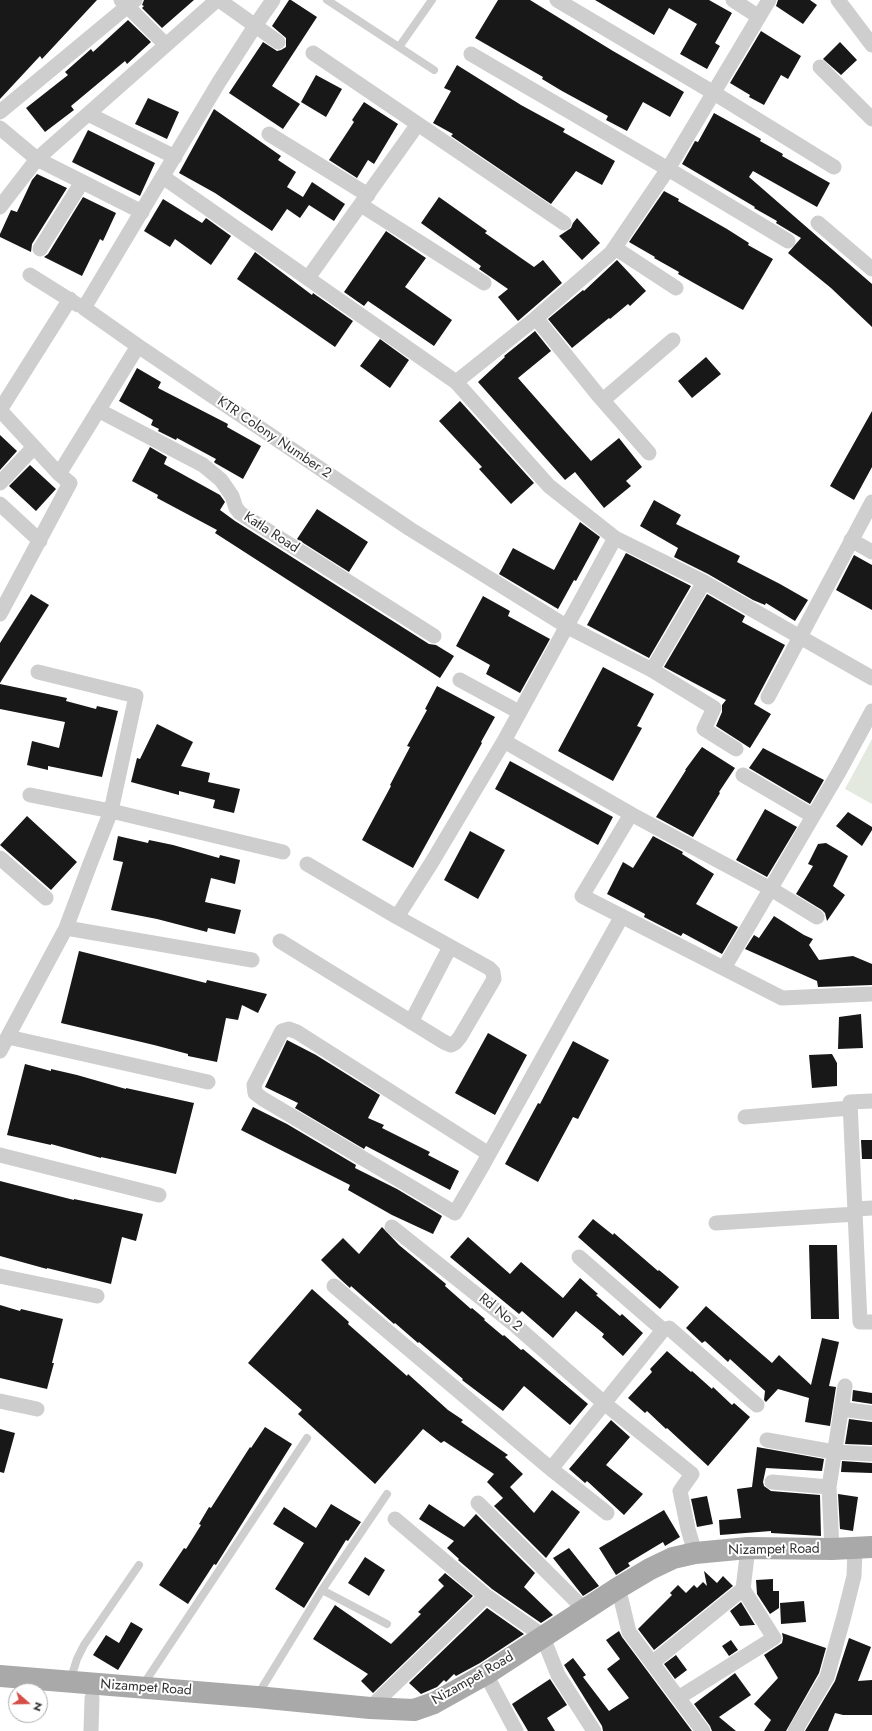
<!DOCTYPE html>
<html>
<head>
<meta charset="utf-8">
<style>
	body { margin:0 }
	#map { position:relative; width:872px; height:1731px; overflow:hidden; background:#fff; font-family:Jost,sans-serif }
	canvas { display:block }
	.north { position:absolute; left:8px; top:1683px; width:40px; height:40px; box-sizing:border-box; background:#fff; border:1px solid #adadad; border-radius:50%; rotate:110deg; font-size:11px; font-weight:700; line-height:16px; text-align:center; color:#313131 }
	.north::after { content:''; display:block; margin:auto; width:14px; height:18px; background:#d44d47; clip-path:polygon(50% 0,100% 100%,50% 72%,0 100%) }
</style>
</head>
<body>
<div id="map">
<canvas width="872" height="1731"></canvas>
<div class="north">N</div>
</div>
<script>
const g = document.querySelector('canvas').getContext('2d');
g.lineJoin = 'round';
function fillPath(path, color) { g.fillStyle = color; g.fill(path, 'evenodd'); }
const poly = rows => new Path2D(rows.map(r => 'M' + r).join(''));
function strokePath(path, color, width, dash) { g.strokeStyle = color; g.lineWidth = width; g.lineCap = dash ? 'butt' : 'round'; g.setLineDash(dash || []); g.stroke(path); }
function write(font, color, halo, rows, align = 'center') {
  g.font = font + ' Jost,sans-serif'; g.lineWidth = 4; g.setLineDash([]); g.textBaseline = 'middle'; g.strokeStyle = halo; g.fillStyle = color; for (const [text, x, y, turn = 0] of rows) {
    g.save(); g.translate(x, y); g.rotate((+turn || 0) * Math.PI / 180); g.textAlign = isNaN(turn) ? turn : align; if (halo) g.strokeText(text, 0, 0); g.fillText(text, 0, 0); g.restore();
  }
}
fillPath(poly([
	[872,739,872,804,845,789]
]), '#e3e9de');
fillPath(poly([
	[0,0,97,0,42,59,40,56,0,99],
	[144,0,194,0,162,28,142,8,144,6,142,5],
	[289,0,291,0,317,17,272,86,300,104,283,129,229,93,263,42,277,51,281,50,286,47,286,38,272,26],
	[498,0,530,0,613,51,684,92,670,117,643,102,627,131,606,120,608,116,562,91,542,79,543,77,475,38],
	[595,0,709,0,732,13,715,43,720,46,707,69,680,54,697,24,669,8,654,35],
	[778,0,810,0,817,5,803,24,776,6],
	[128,20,151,42,127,64,125,61,71,106,74,110,45,132,26,108,68,75,65,72,91,49,93,52],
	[761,31,801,56,788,79,781,75,764,105,749,97,750,95,730,83],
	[840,42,857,60,841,75,823,59],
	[457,65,521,105,565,129,563,132,615,161,602,185,576,171,551,204,451,136,453,134,433,123,451,91,444,88],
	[316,75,342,89,326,117,301,102],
	[148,98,179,112,167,139,135,124],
	[364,102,398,124,374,164,368,160,357,178,329,160,354,122,352,120],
	[214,109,281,156,278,160,296,172,287,187,303,197,312,182,345,204,334,221,309,205,300,218,287,209,272,231,215,193,179,173],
	[714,113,761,139,760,141,783,154,782,156,830,183,817,207,753,171,749,177,872,284,872,327,831,288,788,253,801,238,776,223,777,221,754,208,755,207,682,164,695,141,698,142],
	[88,130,155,163,140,196,72,162],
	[37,174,67,188,32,244,31,252,0,237,0,234,11,210,17,212,32,180],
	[664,191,679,199,678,201,727,229,749,243,748,245,773,259,743,310,701,287,678,274,679,272,654,258,655,257,629,242],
	[83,197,116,213,103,241,100,239,82,276,44,257,48,254],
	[439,197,487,231,485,233,534,267,543,260,562,283,518,321,498,297,508,289,479,269,481,266,421,223],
	[163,199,202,223,206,218,231,236,211,265,175,239,170,247,144,231],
	[577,218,600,243,582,260,559,236,571,228,573,223],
	[386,231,426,258,405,287,452,320,434,346,368,301,364,306,344,292],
	[255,252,312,295,313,293,353,321,335,347,237,279],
	[617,260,646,291,630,306,628,304,610,319,609,318,572,348,548,319,583,290,584,291],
	[535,331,551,351,518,378,591,461,619,438,642,467,626,481,631,486,604,508,575,472,565,480,478,382,505,357,504,356],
	[380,339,409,360,390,388,360,366],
	[706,357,721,374,692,398,678,381],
	[137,368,161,382,158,388,228,424,227,427,261,446,243,479,215,463,214,462,216,459,177,438,176,440,158,431,159,429,151,425,153,420,119,401],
	[460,401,534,483,511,504,479,469,482,467,439,421],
	[872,411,872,467,854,500,830,486],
	[0,435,17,451,0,470],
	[150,447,167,457,164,464,220,495,225,502,220,510,235,521,429,644,436,645,454,656,440,678,215,533,217,530,157,498,158,495,132,481],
	[30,465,56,489,36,511,9,486],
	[654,500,681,515,676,524,740,556,737,562,780,584,808,600,795,621,766,603,765,605,753,600,708,574,674,557,678,548,640,526],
	[317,509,368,542,349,572,297,539],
	[580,522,600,537,576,581,574,580,558,609,499,574,513,548,554,570],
	[626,553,691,586,649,658,587,625],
	[854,555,872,565,872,610,836,590],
	[31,594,49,605,0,683,0,643],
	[707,594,745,616,742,622,785,645,754,704,771,714,750,748,716,726,722,712,722,705,726,700,664,667],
	[483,596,510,611,508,616,550,639,520,693,486,674,490,665,456,646],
	[603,667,654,694,637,726,642,728,613,781,558,751],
	[0,684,67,698,66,701,96,709,97,706,118,711,102,777,48,766,48,770,27,765,32,741,59,748,65,722,0,709],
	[437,686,495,717,481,742,482,743,413,868,362,840,391,786,390,785,410,747,407,746,427,710,425,709],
	[157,724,193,742,181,766,210,773,208,782,240,789,234,813,213,808,215,800,179,791,179,795,131,782,137,758,140,759],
	[702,747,735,768,719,792,720,793,693,837,656,817,686,770,685,770],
	[763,748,824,780,810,804,749,768],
	[510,761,613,817,598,845,495,789],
	[765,809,797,827,767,877,736,860],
	[848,812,872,827,872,830,862,846,836,826],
	[27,816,77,862,51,890,0,845],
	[470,831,505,850,478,899,444,880],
	[118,836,148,843,149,840,173,845,219,858,220,855,240,860,235,884,211,878,205,902,241,910,235,934,208,928,207,932,157,919,111,910,123,862,113,860],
	[653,836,683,852,682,854,714,874,696,904,738,927,722,954,683,933,681,936,644,917,645,914,607,894,623,862,633,868],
	[826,843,848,856,833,886,845,895,827,921,825,913,822,910,796,894,813,866,808,864,818,844],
	[774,916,804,935,813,939,809,945,819,960,853,956,872,964,872,985,818,987,817,981,745,949,754,935,759,938],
	[79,951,206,983,207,980,267,994,258,1013,242,1005,238,1020,226,1018,217,1062,188,1056,188,1054,154,1045,61,1023],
	[861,1014,863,1048,838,1049,839,1017],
	[488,1033,527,1055,495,1115,455,1093],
	[287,1040,316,1055,380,1095,368,1118,384,1125,382,1128,430,1152,428,1155,459,1171,450,1190,366,1146,364,1149,295,1108,298,1103,265,1087],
	[573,1041,609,1060,578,1119,573,1117,538,1182,505,1164,538,1103,540,1104],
	[832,1054,837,1063,837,1086,812,1088,809,1055],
	[25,1064,51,1071,51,1069,77,1075,126,1089,126,1088,194,1103,176,1174,101,1157,101,1158,51,1144,51,1145,7,1135],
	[253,1107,287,1124,356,1165,355,1168,397,1189,442,1216,433,1234,392,1215,348,1190,350,1185,241,1130],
	[861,1140,872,1140,872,1159,862,1159],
	[0,1181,74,1200,74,1199,143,1214,136,1241,122,1237,111,1284,47,1268,47,1269,0,1256],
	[593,1219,613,1235,614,1233,658,1271,659,1270,679,1287,660,1309,578,1237],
	[382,1227,399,1245,446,1284,445,1286,471,1309,472,1308,485,1319,484,1320,503,1336,504,1335,521,1350,523,1349,588,1404,570,1425,524,1386,503,1411,462,1380,463,1379,419,1342,418,1343,395,1323,394,1324,351,1286,350,1288,339,1278,321,1260,343,1238,359,1254],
	[468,1237,510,1274,521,1262,563,1298,580,1278,598,1294,596,1295,620,1316,622,1314,643,1333,623,1356,602,1337,604,1334,576,1311,553,1338,522,1311,519,1314,450,1257],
	[809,1245,837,1245,839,1319,811,1319],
	[312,1289,349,1322,348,1324,407,1376,408,1374,448,1410,463,1420,461,1422,508,1455,505,1457,523,1474,510,1487,534,1513,552,1490,580,1512,546,1558,494,1506,503,1498,487,1482,494,1474,444,1441,441,1443,423,1429,375,1484,298,1414,302,1410,248,1363],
	[0,1305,20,1311,21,1309,63,1319,52,1363,54,1363,47,1389,0,1378],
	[706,1306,772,1363,779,1355,811,1385,822,1338,839,1342,829,1386,836,1387,830,1426,805,1422,809,1398,778,1389,766,1402,764,1400,765,1391,730,1359,728,1362,705,1341,702,1343,686,1328],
	[667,1351,691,1372,692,1371,712,1389,713,1387,732,1405,734,1403,750,1417,708,1466,667,1428,666,1429,647,1411,645,1413,628,1398,652,1372,650,1369],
	[853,1390,872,1393,872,1404,852,1401],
	[849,1419,872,1422,872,1445,845,1444],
	[611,1420,630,1437,606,1465,643,1494,624,1515,587,1481,585,1483,569,1469],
	[265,1427,292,1444,216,1565,214,1564,188,1604,159,1585,184,1548,186,1549,201,1525,199,1524,209,1507,211,1508,250,1447,251,1448],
	[0,1429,15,1433,4,1473,0,1472],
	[757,1447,824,1459,822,1471,766,1468,763,1482,764,1486,771,1491,820,1495,821,1536,771,1533,771,1531,720,1535,719,1520,741,1518,737,1489,752,1487],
	[842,1461,872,1463,872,1473,841,1472],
	[838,1494,858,1497,853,1531,840,1529],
	[707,1496,713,1524,697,1527,691,1499],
	[331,1504,361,1522,348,1541,346,1540,304,1608,275,1589,304,1543,273,1524,284,1507,316,1528],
	[429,1504,464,1527,476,1514,535,1573,524,1587,553,1615,541,1623,492,1589,458,1560,459,1559,447,1548,454,1541,419,1519],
	[664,1510,680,1537,665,1546,663,1542,628,1563,630,1566,616,1575,599,1548],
	[569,1548,599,1586,583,1596,553,1558],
	[365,1557,385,1570,369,1596,348,1583],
	[704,1571,717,1583,723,1576,733,1586,654,1650,638,1629,672,1595,670,1593,678,1585,686,1593,694,1585,697,1588,703,1582,707,1586],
	[445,1573,473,1596,373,1693,361,1681,368,1674,313,1639,335,1605,391,1644,421,1614,418,1612,444,1586,438,1580],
	[773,1579,773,1591,779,1591,779,1608,770,1614,757,1594,756,1580],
	[804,1601,806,1622,781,1624,780,1603],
	[741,1602,755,1625,754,1625,740,1626,730,1611],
	[487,1608,524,1634,480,1663,456,1676,454,1674,446,1682,444,1680,437,1687,421,1694,409,1683],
	[131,1622,143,1629,118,1670,93,1655,106,1635,119,1643],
	[619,1631,622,1637,692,1731,603,1731,602,1726,564,1665,573,1658,586,1675,583,1677,609,1711,629,1698,607,1669,620,1659,606,1640],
	[782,1633,826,1648,819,1673,786,1731,764,1731,771,1720,754,1704,778,1678,764,1655,782,1643,783,1638],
	[849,1638,871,1647,858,1681,872,1680,872,1715,843,1715,835,1713,828,1731,805,1731,835,1681],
	[731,1640,738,1650,729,1656,722,1646],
	[676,1655,687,1670,675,1679,664,1664],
	[735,1673,751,1695,719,1717,736,1731,712,1731,710,1726,694,1704],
	[550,1679,567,1705,547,1718,555,1731,528,1731,512,1704]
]), '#181818');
strokePath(poly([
	[327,0,434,70],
	[399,47,432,0],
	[322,1590,387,1624],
	[70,1681,77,1659,84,1645,139,1565],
	[143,1685,307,1438],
	[257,1696,322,1590,387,1494]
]), '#cecece', 8);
strokePath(poly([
	[121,0,166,45],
	[219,0,278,42],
	[557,0,714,93,834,167],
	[733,0,759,17],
	[838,0,872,45],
	[313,53,564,223],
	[471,54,668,169,788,241],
	[820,67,872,119],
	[0,112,135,0],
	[88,114,175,157],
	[0,128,37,159,142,212],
	[269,134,368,195],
	[163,177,456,382,549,486,615,538,704,582,800,637,768,697],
	[361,205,484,283],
	[0,207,37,159,217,0],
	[818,223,872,269],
	[615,248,676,288],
	[40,249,82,182],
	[30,275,78,305],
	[308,278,418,124],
	[536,318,598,395,649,453],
	[138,346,410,529,566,626,652,670,714,708,704,729,736,749],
	[456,382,536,318,611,253,668,169,769,0],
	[603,400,673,340],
	[0,410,59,474,70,483,0,614],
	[0,410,70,299],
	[98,410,203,465,221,480,232,496,236,508,240,513,434,636],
	[59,474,138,346,84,308,219,82,255,26,273,0],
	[0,483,34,447],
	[872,502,800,637,872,678],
	[0,504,40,541],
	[851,540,872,552],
	[652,670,704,582],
	[460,680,519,712],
	[504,741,631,814,771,889,817,917],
	[743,775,813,816],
	[30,795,111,811,283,852],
	[631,814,582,896,782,998,872,994],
	[0,858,46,898],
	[397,917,432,862,504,741,615,538],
	[66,928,252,960],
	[280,941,444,1042,451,1045,455,1043,460,1037,494,979,493,972,489,968,397,917,307,864],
	[724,968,839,772,872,711],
	[411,1022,450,947],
	[8,1037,208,1082],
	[0,1051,66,928,90,864,111,811,136,696,38,672],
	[872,1101,850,1102,860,1322,872,1322],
	[745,1117,850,1108],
	[489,1154,297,1032,289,1029,282,1031,254,1085,255,1093,263,1099,455,1213,483,1165,489,1154,561,1025,622,916],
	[0,1155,159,1195],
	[856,1209,872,1208],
	[716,1223,856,1214],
	[392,1227,516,1326,604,1403,692,1474,680,1491,688,1529,695,1553],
	[579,1257,663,1330],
	[0,1276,97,1296],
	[334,1286,551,1469,607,1513],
	[0,1401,37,1409],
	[841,1409,872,1413],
	[767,1440,834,1452,872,1454],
	[551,1469,663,1330,669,1328,757,1405],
	[772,1482,829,1487],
	[478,1503,585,1610],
	[395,1519,486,1596,543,1636],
	[832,1549,829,1487,845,1386],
	[621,1599,629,1632,703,1731],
	[546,1645,558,1675,594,1731],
	[652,1663,743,1589],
	[490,1682,516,1731],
	[678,1698,774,1638,743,1589,748,1548],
	[370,1708,486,1596],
	[91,1731,92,1698],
	[795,1731,827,1677,844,1616,854,1576,855,1548]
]), '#cecece', 15);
strokePath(poly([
	[0,1676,257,1697,370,1708,414,1710,434,1703,486,1674,618,1588,650,1569,673,1558,695,1553,748,1548,832,1549,872,1547]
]), '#a9a9a9', 22);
write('14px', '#313131', '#fff', [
	["KTR Colony Number 2",274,438,34],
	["Katla Road",271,533,33],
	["Rd No 2",500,1313,39],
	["Nizampet Road",774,1550,-1],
	["Nizampet Road",473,1679,-30],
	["Nizampet Road",146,1688,4]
]);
</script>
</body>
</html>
